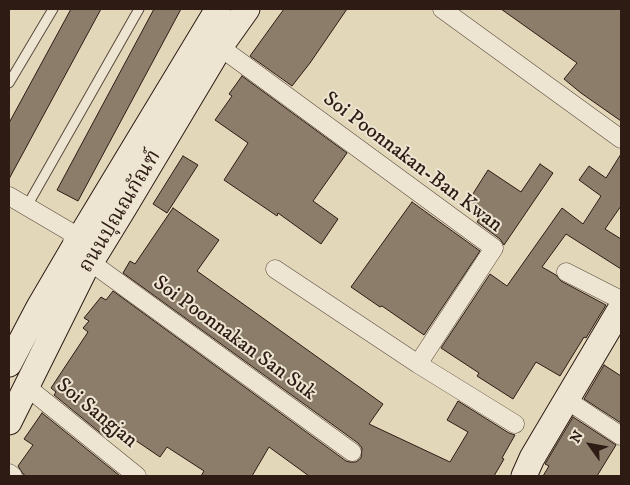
<!DOCTYPE html>
<html>
<head>
<meta charset="utf-8">
<style>
	body { margin:0 }
	#map { position:relative; width:630px; height:485px; overflow:hidden; background:#e3d7b9; font-family:"IM FELL DW Pica",serif }
	canvas { display:block }
	.frame { position:absolute; inset:0; border:10px solid #2d1b14; pointer-events:none }
	.north { position:absolute; left:565px; top:420px; width:50px; height:50px; -webkit-text-stroke:4px #ede5d2; paint-order:stroke; rotate:302deg; font-size:14px; font-weight:700; line-height:20px; text-align:center; color:#2d1b14 }
	.north::after { content:''; display:block; margin:auto; width:18px; height:22px; background:#2d1b14; clip-path:polygon(50% 0,100% 100%,50% 72%,0 100%) }
</style>
</head>
<body>
<div id="map">
<canvas width="630" height="485"></canvas>
<div class="frame"></div>
<div class="north">N</div>
</div>
<script>
const g = document.querySelector('canvas').getContext('2d');
g.lineJoin = 'round';
function fillPath(path, color) { g.fillStyle = color; g.fill(path, 'evenodd'); }
const poly = rows => new Path2D(rows.map(r => 'M' + r).join(''));
function strokePath(path, color, width, dash) { g.strokeStyle = color; g.lineWidth = width; g.lineCap = dash ? 'butt' : 'round'; g.setLineDash(dash || []); g.stroke(path); }
function write(font, color, halo, rows, align = 'center') {
  g.font = font + ' "IM FELL DW Pica","Noto Serif Thai",serif'; g.lineWidth = 4; g.setLineDash([]); g.textBaseline = 'middle'; g.strokeStyle = halo; g.fillStyle = color; for (const [text, x, y, turn = 0] of rows) {
    g.save(); g.translate(x, y); g.rotate((+turn || 0) * Math.PI / 180); g.textAlign = isNaN(turn) ? turn : align; if (halo) g.strokeText(text, 0, 0); g.fillText(text, 0, 0); g.restore();
  }
}
const building = poly([
	[71,9,101,9,9,179,9,123,71,9],
	[154,9,181,9,78,201,57,190,154,9],
	[284,9,347,9,310,63,292,86,250,56,284,9],
	[501,9,621,9,621,121,581,93,564,79,577,63,501,9],
	[242,76,347,153,313,201,338,219,321,244,278,213,277,216,224,180,248,143,215,120,232,96,229,94,242,76],
	[621,154,621,206,605,229,621,239,621,269,566,234,542,267,556,275,561,281,606,305,586,338,584,337,560,376,536,362,513,399,477,376,479,373,441,348,490,274,507,286,562,208,583,224,601,196,579,180,589,166,606,178,621,154],
	[183,156,198,165,167,213,153,204,183,156],
	[540,164,553,173,504,245,500,239,477,222,485,210,469,200,488,170,521,192,540,164],
	[412,202,480,251,424,335,382,306,380,307,351,287,412,202],
	[173,208,219,240,197,271,383,404,369,424,450,462,468,432,447,420,458,401,509,433,515,435,502,458,504,459,494,476,309,476,269,447,252,476,201,476,204,471,167,447,160,457,110,423,103,435,54,395,56,392,51,388,88,332,83,328,89,321,84,318,101,297,106,300,113,291,346,461,350,462,356,462,361,458,362,448,358,443,123,273,130,261,135,264,173,208],
	[604,365,621,376,621,423,584,399,604,365],
	[42,413,120,476,26,476,23,474,18,466,33,445,24,439,42,413],
	[573,417,616,445,597,476,543,476,549,466,545,464,573,417]
]);
fillPath(building, '#8c7d6a');
strokePath(building, '#2d1b14', 1);
const lane = poly([
	[9,83,53,9],
	[27,206,139,9]
]);
const street = poly([
	[442,9,621,139],
	[220,47,494,248,418,364],
	[9,196,72,233,73,249],
	[89,261,352,452],
	[275,269,418,364,515,424],
	[566,272,621,300],
	[27,387,137,476],
	[567,400,621,436],
	[9,473,13,476]
]);
const secondary = poly([
	[9,364,39,307,73,249,218,9],
	[9,422,89,261,94,257,124,208,220,47,247,9],
	[524,476,532,458,621,308]
]);
strokePath(lane, '#5a4a3d', 11);
strokePath(street, '#5a4a3d', 19);
strokePath(secondary, '#2d1b14', 27);
strokePath(lane, '#ede5d2', 9);
strokePath(street, '#ede5d2', 18);
strokePath(secondary, '#ede5d2', 25);
write('21px', '#2d1b14', '#ede5d2', [
	["Soi Poonnakan-Ban Kwan",412,163,37],
	["ถนนปุณณกัณฑ์",121,212,-59],
	["Soi Poonnakan San Suk",234,339,36],
	["Soi Sangjan",96,414,39]
]);
</script>
</body>
</html>
